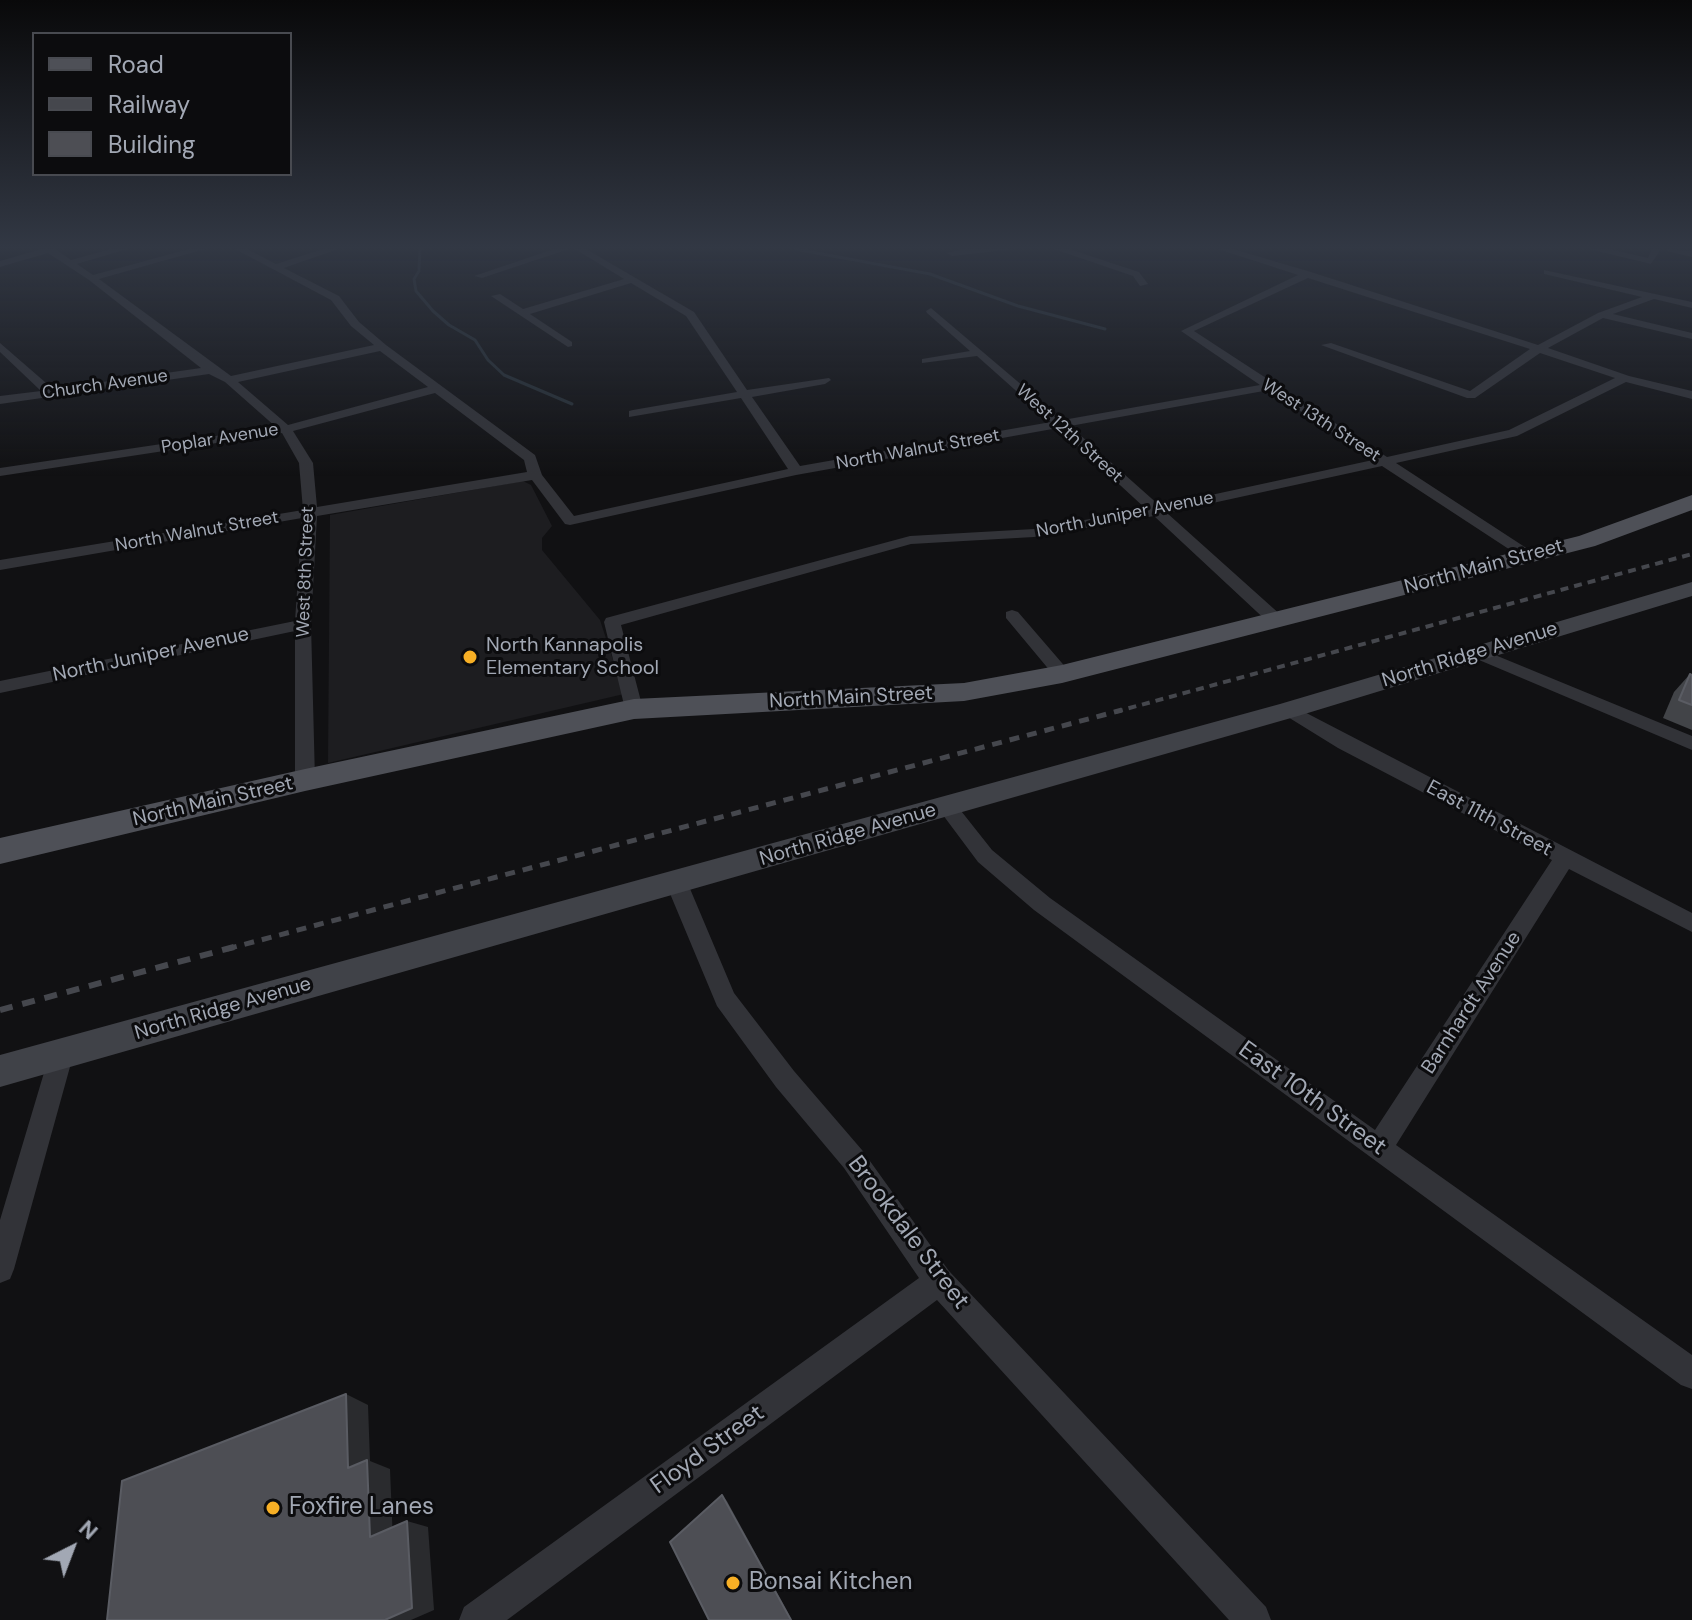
<!DOCTYPE html>
<html>
<head>
<meta charset="utf-8">
<style>
	body { margin:0 }
	#map { position:relative; width:1692px; height:1620px; overflow:hidden; background:#111113; font-family:"DM Sans",sans-serif }
	canvas { display:block }
	.legend { position:absolute; left:32px; top:32px; width:260px; height:144px; box-sizing:border-box; background:#0c0c0e; border:2px solid #484a50; margin:0; padding:10px 14px; list-style:none; font-size:24px; color:#a2a8b4 }
	.legend li { display:flex; align-items:center; gap:16px; height:40px }
	.legend b { width:40px; border:2px solid #484a50 }
	.north { position:absolute; left:32px; top:1508px; width:80px; height:80px; -webkit-text-stroke:6px #0c0c0e; paint-order:stroke; rotate:42deg; font-size:22px; font-weight:700; line-height:32px; text-align:center; color:#a2a8b4 }
	.north::after { content:''; display:block; margin:auto; width:28px; height:36px; background:#a2a8b4; clip-path:polygon(50% 0,100% 100%,50% 72%,0 100%) }
</style>
</head>
<body>
<div id="map">
<canvas width="1692" height="1620"></canvas>
<ul class="legend">
<li><b style="height:10px;background:#4e5057"></b>Road</li>
<li><b style="height:10px;background:#45474d"></b>Railway</li>
<li><b style="height:22px;background:#4d4e54"></b>Building</li>
</ul>
<div class="north">N</div>
</div>
<script>
const g = document.querySelector('canvas').getContext('2d');
g.lineJoin = 'round';
function fillPath(path, color) { g.fillStyle = color; g.fill(path, 'evenodd'); }
const poly = rows => new Path2D(rows.map(r => 'M' + r).join(''));
function strokePath(path, color, width, dash) { g.strokeStyle = color; g.lineWidth = width; g.lineCap = dash ? 'butt' : 'round'; g.setLineDash(dash || []); g.stroke(path); }
function write(font, color, halo, rows, align = 'center') {
  g.font = font + ' "DM Sans",sans-serif'; g.lineWidth = 6; g.setLineDash([]); g.textBaseline = 'middle'; g.strokeStyle = halo; g.fillStyle = color; for (const [text, x, y, turn = 0] of rows) {
    g.save(); g.translate(x, y); g.rotate((+turn || 0) * Math.PI / 180); g.textAlign = isNaN(turn) ? turn : align; if (halo) g.strokeText(text, 0, 0); g.fillText(text, 0, 0); g.restore();
  }
}
fillPath(poly([
	[523,481,531,485,552,526,542,538,542,550,600,620,624,694,328,763,330,515]
]), '#1d1d20');
strokePath(poly([
	[420,249,419,271,414,279,416,291,433,311,449,325,475,340,488,360,504,375,572,404],
	[795,249,930,274,1018,306,1105,329]
]), '#273037', 3);
fillPath(poly([
	[42,249,55,249,71,260,111,249,127,249,77,264,93,275,189,249,205,249,99,279,231,376,374,345,351,326,331,300,235,249,247,249,276,264,323,249,338,249,284,268,339,296,359,322,386,345,535,455,542,475,574,516,788,469,741,398,629,417,629,411,633,410,737,392,686,316,631,283,530,314,572,342,572,346,568,347,491,296,500,294,523,309,624,279,575,249,586,249,694,312,747,390,829,378,831,380,825,384,752,397,800,466,1051,422,977,356,922,363,922,359,970,351,927,313,926,311,931,308,1063,420,1260,385,1181,331,1298,275,1218,249,1233,249,1311,272,1538,345,1598,313,1642,297,1544,274,1544,270,1692,302,1692,308,1654,299,1613,314,1692,333,1692,339,1603,318,1548,348,1629,376,1692,391,1692,399,1626,382,1517,436,1396,463,1534,553,1534,559,1524,559,1382,466,1167,513,1283,617,1285,621,1277,626,1271,625,1154,516,1034,537,911,544,621,625,643,709,634,715,625,709,604,622,606,618,910,536,1034,529,1146,509,1058,428,796,475,570,525,565,524,532,480,317,516,311,624,315,780,305,787,295,780,295,631,0,693,0,681,295,621,302,518,0,570,0,560,303,510,299,463,282,433,0,476,0,468,276,427,225,382,209,374,0,404,0,396,41,391,0,352,0,343,53,389,201,368,89,280,48,253,0,267,0,261,42,249],
	[1308,278,1530,349,1470,391,1331,343,1321,345,1467,398,1475,398,1540,353,1615,378,1509,430,1387,457,1194,331,1308,278],
	[380,351,428,387,288,425,238,382,380,351],
	[1269,390,1373,460,1160,506,1070,426,1269,390],
	[435,393,524,460,527,472,317,507,313,463,293,431,435,393],
	[554,249,569,249,482,278,474,276,554,249],
	[963,249,1014,249,952,256,947,253,963,249],
	[1054,249,1069,249,1139,272,1148,284,1140,286,1133,276,1054,249],
	[1589,249,1609,249,1648,258,1652,249,1661,249,1651,264,1589,249],
	[1666,249,1692,251,1692,257,1667,251,1666,249],
	[1012,610,1018,612,1068,670,1071,674,1068,678,1056,678,1006,618,1006,612,1012,610],
	[1478,648,1692,736,1692,750,1472,657,1470,653,1478,648],
	[1289,704,1692,913,1692,932,1569,869,1396,1145,1692,1355,1692,1389,1681,1385,1034,910,978,862,937,807,940,802,947,800,954,802,992,850,1050,898,1375,1130,1552,860,1338,748,1283,714,1280,710,1283,706,1289,704],
	[677,875,685,878,688,884,734,993,794,1071,862,1150,949,1271,1266,1607,1271,1620,1229,1620,937,1300,507,1620,459,1620,464,1607,919,1278,844,1168,776,1087,717,1006,666,884,669,878,677,875],
	[61,1045,70,1048,73,1056,14,1269,10,1279,0,1283,0,1220,49,1056,52,1048,61,1045]
]), '#323338');
fillPath(poly([
	[1692,582,1692,596,1298,716,0,1087,0,1055,1280,704,1692,582]
]), '#404248');
fillPath(poly([
	[1692,495,1692,510,1595,546,1062,683,964,701,634,719,305,791,0,864,0,838,305,769,634,699,964,683,1062,665,1579,536,1692,495]
]), '#4e5057');
strokePath(poly([
	[1115,712,1692,554]
]), '#45474d', 4, [8, 6]);
strokePath(poly([
	[227,949,1122,710]
]), '#45474d', 5, [10, 8]);
strokePath(poly([
	[0,1010,234,947]
]), '#45474d', 6, [13, 10]);
fillPath(poly([
	[1690,674,1692,675,1692,730,1663,718,1674,692]
]), '#424448');
fillPath(poly([
	[346,1394,368,1405,370,1461,390,1469,393,1542,370,1537,348,1468],
	[722,1495,727,1501,792,1620,791,1620],
	[407,1521,428,1527,434,1610,411,1620,385,1620]
]), '#2a2b2e');
const building = poly([
	[1690,674,1692,675,1692,705,1679,700,1690,674],
	[346,1394,348,1468,367,1460,370,1537,407,1521,412,1608,385,1620,107,1620,122,1481,346,1394],
	[722,1495,791,1620,709,1620,670,1542,722,1495]
]);
fillPath(building, '#4d4e54');
strokePath(building, '#5a5c63', 2);
const sky = g.createLinearGradient(0, 0, 0, 476);
sky.addColorStop(0, '#09090a');
sky.addColorStop(0.52, '#323844');
sky.addColorStop(1, '#32384400');
g.fillStyle = sky;
g.fillRect(0, 0, 1692, 476);
for (const [x, y, r, color] of [
	[470,657,8,"#f7af25"],
	[273,1508,8,"#f7af25"],
	[733,1583,8,"#f7af25"]
]) { const dot = new Path2D(); dot.arc(x, y, r, 0, 2 * Math.PI); g.fillStyle = color; g.fill(dot); strokePath(dot, '#0c0c0e', 3); }
write('18px', '#a2a8b4', '#0c0c0e', [
	["Church Avenue",105,385,-8],
	["West 13th Street",1321,421,33],
	["West 12th Street",1069,434,42],
	["Poplar Avenue",220,439,-9],
	["North Walnut Street",918,450,-10],
	["North Juniper Avenue",1125,515,-11],
	["North Walnut Street",197,532,-10],
	["West 8th Street",306,572,-88]
]);
write('20px', '#a2a8b4', '#0c0c0e', [
	["North Main Street",1484,567,-15],
	["North Juniper Avenue",151,655,-12],
	["North Ridge Avenue",1470,655,-17],
	["North Main Street",851,698,-3],
	["North Main Street",213,802,-13],
	["East 11th Street",1489,819,28],
	["North Ridge Avenue",848,835,-16],
	["Barnhardt Avenue",1472,1003,-57],
	["North Ridge Avenue",223,1009,-16]
]);
write('20px', '#a2a8b4', '#0c0c0e', [
	["North Kannapolis",486,646],
	["Elementary School",486,669]
], 'left');
write('24px', '#a2a8b4', '#0c0c0e', [
	["East 10th Street",1312,1099,36],
	["Brookdale Street",908,1233,53],
	["Floyd Street",708,1450,-36]
]);
write('24px', '#a2a8b4', '#0c0c0e', [
	["Foxfire Lanes",289,1508],
	["Bonsai Kitchen",749,1583]
], 'left');
</script>
</body>
</html>
